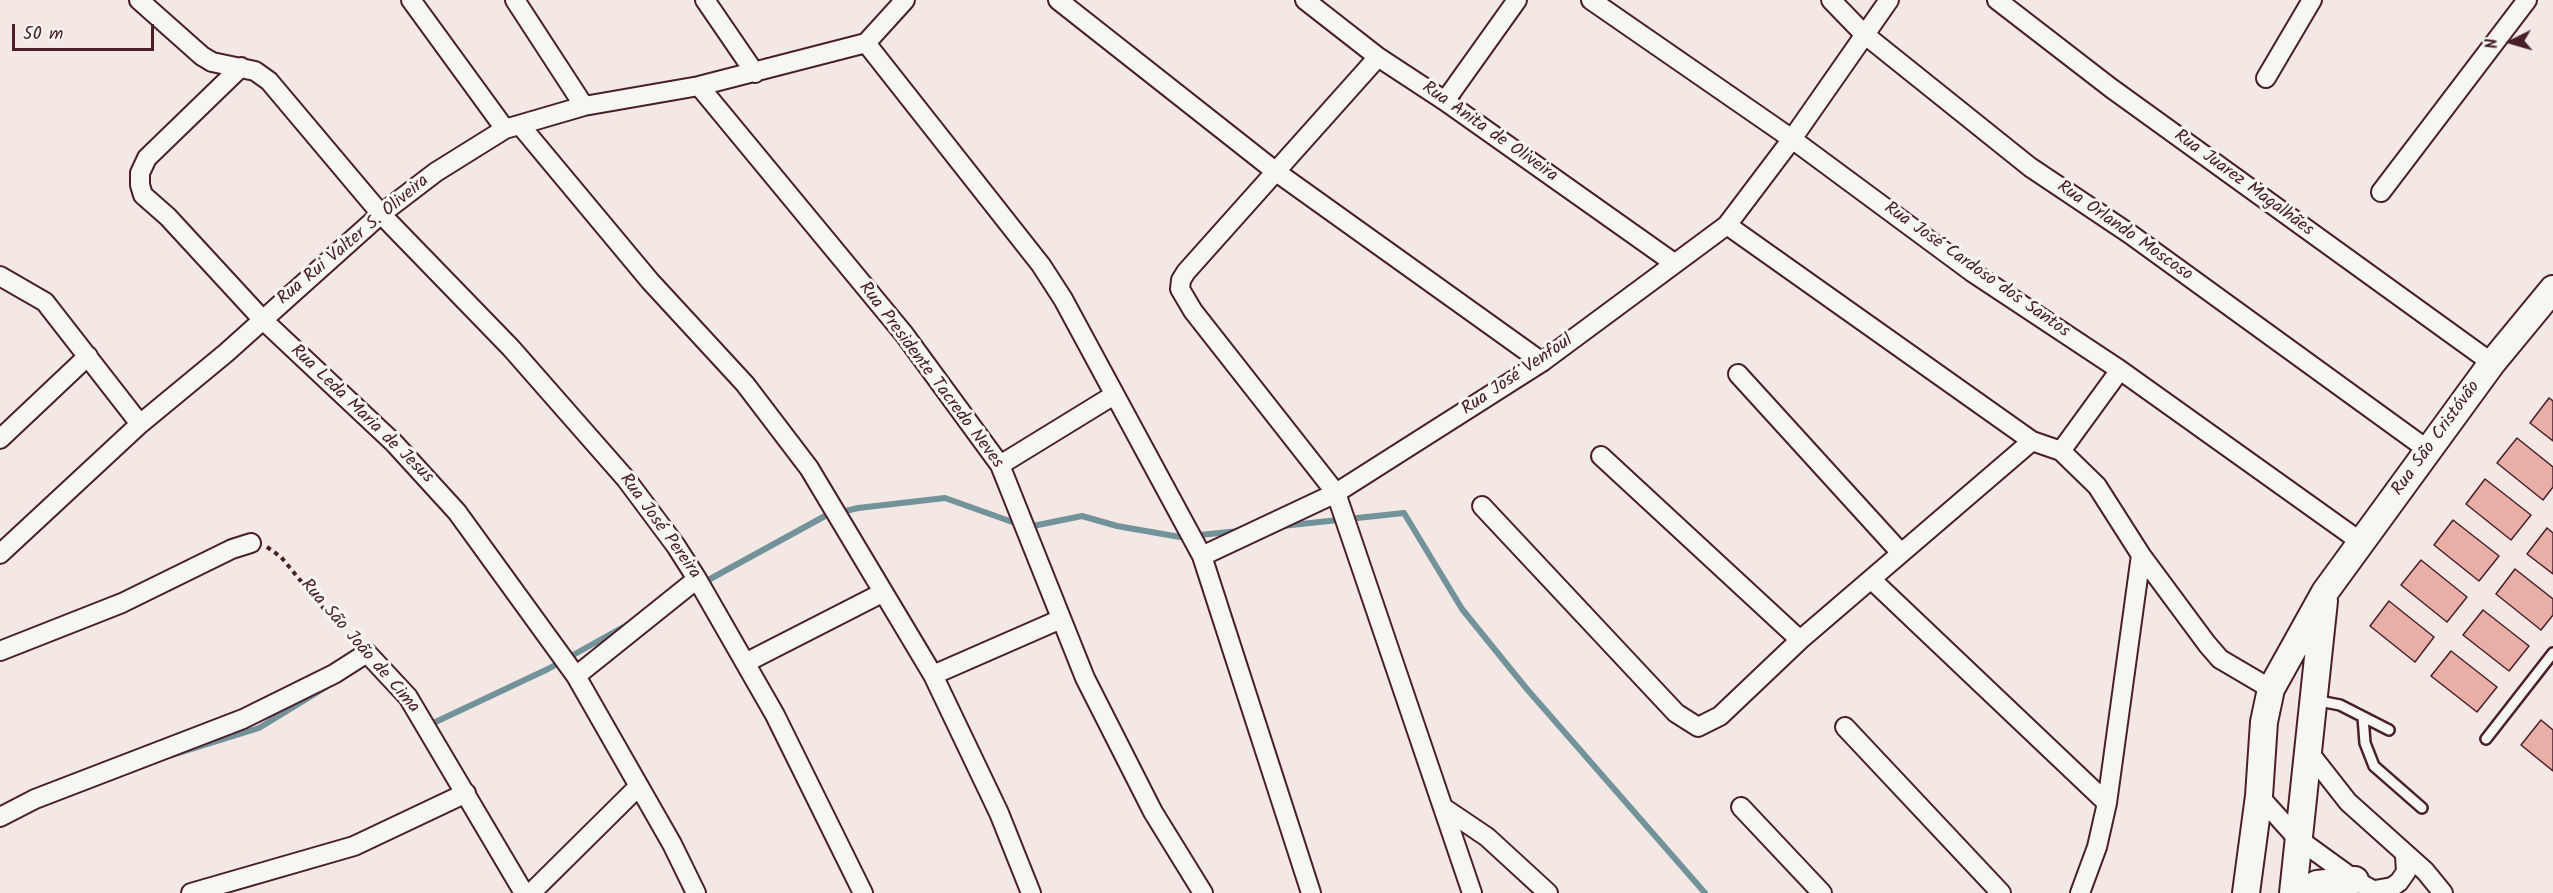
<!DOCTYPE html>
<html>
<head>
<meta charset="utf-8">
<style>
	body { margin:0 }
	#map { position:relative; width:2553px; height:893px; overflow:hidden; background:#f3e8e3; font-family:Kalam,sans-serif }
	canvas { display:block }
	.north { position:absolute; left:2481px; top:12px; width:60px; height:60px; -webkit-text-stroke:4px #f6f6f2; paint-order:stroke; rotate:265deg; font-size:16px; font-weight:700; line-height:24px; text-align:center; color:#4a1f2b }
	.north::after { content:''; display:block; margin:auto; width:21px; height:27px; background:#4a1f2b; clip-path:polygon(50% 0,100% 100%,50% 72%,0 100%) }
	.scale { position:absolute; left:12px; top:24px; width:142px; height:27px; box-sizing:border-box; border:3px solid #4a1f2b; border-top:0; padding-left:8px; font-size:18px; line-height:21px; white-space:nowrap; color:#4a1f2b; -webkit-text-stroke:4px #f6f6f2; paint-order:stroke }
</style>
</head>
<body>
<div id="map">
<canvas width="2553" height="893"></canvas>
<div class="north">N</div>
<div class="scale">50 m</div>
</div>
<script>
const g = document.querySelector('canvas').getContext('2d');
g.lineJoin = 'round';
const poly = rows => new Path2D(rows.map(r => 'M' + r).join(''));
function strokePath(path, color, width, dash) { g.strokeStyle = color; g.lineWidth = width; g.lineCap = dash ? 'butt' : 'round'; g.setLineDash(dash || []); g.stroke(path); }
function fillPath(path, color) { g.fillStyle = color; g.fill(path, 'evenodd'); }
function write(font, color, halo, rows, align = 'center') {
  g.font = font + ' Kalam,sans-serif'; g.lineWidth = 6; g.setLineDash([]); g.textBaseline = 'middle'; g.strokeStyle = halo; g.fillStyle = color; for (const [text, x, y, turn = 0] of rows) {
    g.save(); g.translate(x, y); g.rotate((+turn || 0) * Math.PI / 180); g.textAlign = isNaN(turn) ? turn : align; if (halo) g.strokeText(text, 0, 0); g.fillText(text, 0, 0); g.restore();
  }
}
strokePath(poly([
	[1282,526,1404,513,1462,609,1526,688,1705,893],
	[1028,527,1082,516,1117,526,1180,537,1239,531],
	[701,584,825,516,858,508,945,498,1018,524],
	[427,726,548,669,627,625],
	[169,756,259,728,326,687]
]), '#73939b', 6);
const building = poly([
	[2549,398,2553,401,2553,441,2530,423,2549,398],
	[2517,438,2553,467,2553,487,2543,500,2497,463,2517,438],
	[2485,479,2531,515,2511,540,2466,504,2485,479],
	[2453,520,2499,556,2479,581,2434,545,2453,520],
	[2547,528,2553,533,2553,574,2527,554,2547,528],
	[2421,560,2467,597,2447,622,2401,585,2421,560],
	[2515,569,2553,599,2553,615,2541,630,2496,594,2515,569],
	[2389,601,2434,637,2415,662,2370,626,2389,601],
	[2483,610,2529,646,2509,671,2463,635,2483,610],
	[2451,651,2497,687,2477,712,2431,676,2451,651],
	[2541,720,2553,730,2553,771,2521,745,2541,720]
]);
fillPath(building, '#e9afa6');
strokePath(building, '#4a1f2b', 1.5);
const lane = poly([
	[2314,700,2340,705,2389,730],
	[2363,717,2365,743,2374,766,2422,808],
	[2486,739,2553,653]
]);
const street = poly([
	[139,0,202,56,212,62,255,71,269,81,381,214,511,348,626,479,676,546,697,579,775,715,863,893],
	[411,0,505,129],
	[515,0,584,106],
	[705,0,755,73],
	[1058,0,1275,171,1542,362],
	[1305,0,1378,57,1445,101,1674,263],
	[1591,0,1792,139,1972,272,2120,370,2361,542],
	[1831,0,1864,34,2030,167,2130,234,2428,450],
	[1997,0,2111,88,2492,363],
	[866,43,1041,265,1063,299,1202,556,1311,893],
	[1378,57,1186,272,1181,280,1180,289,1193,311,1336,493,1472,893],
	[241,67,147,158,140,173,140,185,143,195,168,217,262,319,394,443,457,512,576,676,672,844,696,893],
	[2266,78,2312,0],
	[699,86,904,334,1000,465,1085,678,1153,812,1203,893],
	[1445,101,1517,0],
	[520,125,650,281,745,384,809,468,933,675,999,813,1031,893],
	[2381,192,2527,0],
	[1727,225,2032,441,2061,451,2097,486,2141,555,2207,644,2220,659,2271,689],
	[0,276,45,302,140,424],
	[1738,374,1901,553],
	[0,439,88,356],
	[2061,451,2120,370],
	[1601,456,1800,640],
	[1000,465,1114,395],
	[1482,506,1676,713,1698,727,1720,716,1800,640,2032,441],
	[0,554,140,424,226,353,381,214,436,172,505,129,584,106,699,86,866,43,905,0],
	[1202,556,1336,493,1542,362,1727,225,1792,139,1889,0],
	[1872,580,2107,803],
	[0,651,122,603,232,549,251,543],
	[745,663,882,593],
	[933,675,1061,619],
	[576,676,697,579],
	[1845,727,2001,893],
	[2308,751,2348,802,2425,871,2443,893],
	[2259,796,2297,838,2355,880,2378,893],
	[1741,807,1822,893],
	[1444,808,1487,837,1548,893],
	[0,817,35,799,243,719,334,674,367,653,408,697,524,893],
	[2375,890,2392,887,2399,882,2406,872,2405,856],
	[191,893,354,846,466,793],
	[531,893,639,786],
	[2080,893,2097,847,2107,803,2141,555]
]);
const secondary = poly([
	[2246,893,2259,796,2264,722,2271,689,2325,592,2492,363,2553,289],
	[2293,893,2324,601],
	[2302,893,2317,884,2355,880]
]);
strokePath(lane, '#4a1f2b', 14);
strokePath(street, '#4a1f2b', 22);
strokePath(secondary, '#4a1f2b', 30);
strokePath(poly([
	[267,547,281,557,324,609,354,640]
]), '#4a1f2b', 4, [4.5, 4.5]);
strokePath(lane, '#f6f6f2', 9);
strokePath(street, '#f6f6f2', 18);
strokePath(secondary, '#f6f6f2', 26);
write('18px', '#4a1f2b', '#f6f6f2', [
	["Rua Anita de Oliveira",1489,133,35],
	["Rua Juarez Magalhães",2243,184,36],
	["Rua Orlando Moscoso",2124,232,35],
	["Rua Rui Valter S. Oliveira",354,241,-40],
	["Rua José Cardoso dos Santos",1976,271,35],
	["Rua Presidente Tacredo Neves",930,376,53],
	["Rua José Venfoul",1518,376,-34],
	["Rua Leda Maria de Jesus",361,415,44],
	["Rua São Cristóvão",2437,439,-54],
	["Rua José Pereira",659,527,54],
	["Rua São João de Cima",359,647,49]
]);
</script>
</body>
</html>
